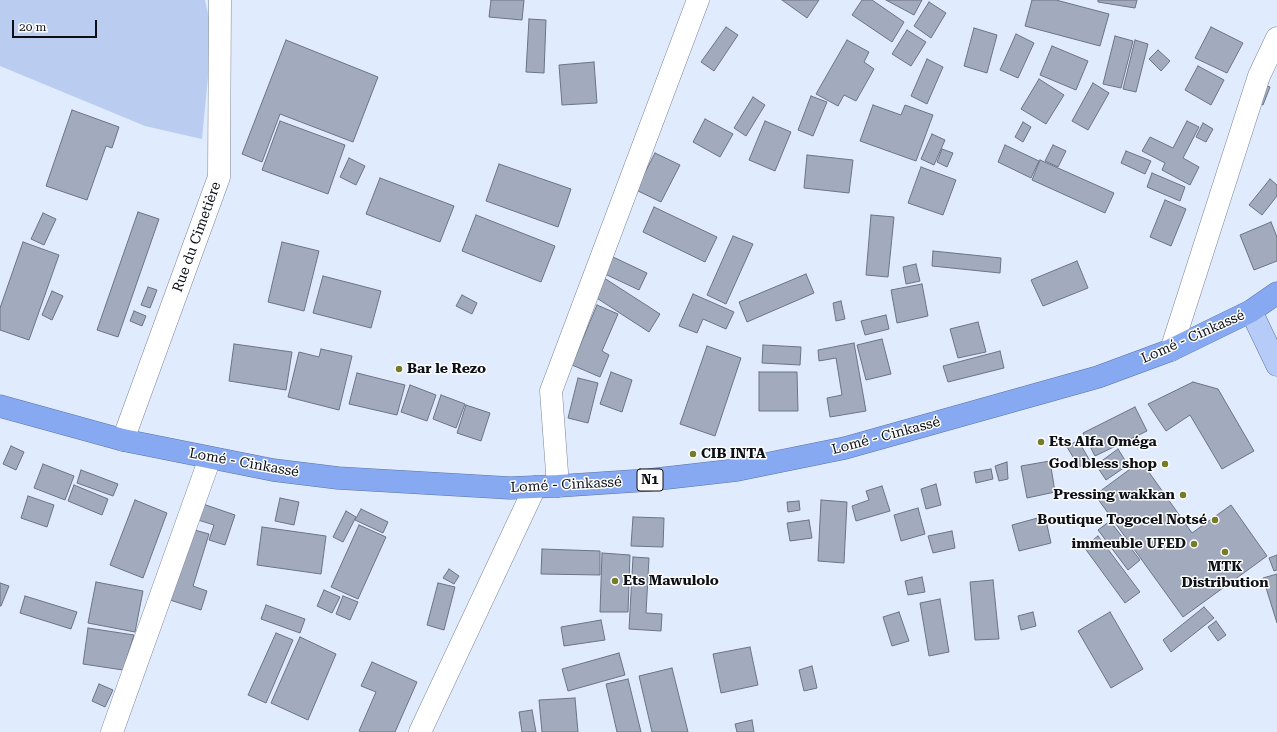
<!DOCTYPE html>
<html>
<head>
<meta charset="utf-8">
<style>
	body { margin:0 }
	#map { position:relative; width:1277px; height:732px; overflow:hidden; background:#e1ebfe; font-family:"Roboto Serif",serif }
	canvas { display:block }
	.scale { position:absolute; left:12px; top:20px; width:85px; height:18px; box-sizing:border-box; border:2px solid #0d1117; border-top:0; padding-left:5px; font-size:12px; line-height:14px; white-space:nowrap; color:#0d1117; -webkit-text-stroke:3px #fff; paint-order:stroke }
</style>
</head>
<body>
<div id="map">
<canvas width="1277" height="732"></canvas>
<div class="scale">20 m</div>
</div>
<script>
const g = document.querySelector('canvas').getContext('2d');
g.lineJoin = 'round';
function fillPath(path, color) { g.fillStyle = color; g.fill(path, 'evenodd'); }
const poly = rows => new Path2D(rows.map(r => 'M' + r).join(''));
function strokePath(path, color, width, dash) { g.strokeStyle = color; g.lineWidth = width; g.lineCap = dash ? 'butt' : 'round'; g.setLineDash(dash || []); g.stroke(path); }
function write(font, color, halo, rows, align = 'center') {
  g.font = font + ' "Roboto Serif",serif'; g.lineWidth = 3; g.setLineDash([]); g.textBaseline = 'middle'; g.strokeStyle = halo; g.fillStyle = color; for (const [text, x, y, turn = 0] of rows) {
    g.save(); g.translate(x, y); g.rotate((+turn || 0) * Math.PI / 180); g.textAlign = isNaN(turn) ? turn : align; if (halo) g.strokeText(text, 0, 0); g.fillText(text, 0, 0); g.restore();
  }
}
fillPath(poly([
	[0,0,205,0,210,23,208,77,202,139,145,126,0,66]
]), '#baccf0');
const building = poly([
	[491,0,524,0,522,20,489,17,491,0],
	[782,0,819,0,807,18,782,0],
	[862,0,872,0,904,22,892,42,852,15,862,0],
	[886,0,922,0,914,15,886,0],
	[1032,0,1056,0,1109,14,1100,46,1025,26,1032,0],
	[1098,0,1137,0,1135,8,1098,2,1098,0],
	[929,2,946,13,931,38,914,26,929,2],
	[529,19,546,20,544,73,526,72,529,19],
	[726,27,738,35,714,71,701,62,726,27],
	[1211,27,1243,43,1227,73,1195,58,1211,27],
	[974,28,997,35,987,73,964,66,974,28],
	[907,30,926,42,911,66,892,54,907,30],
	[1016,34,1034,43,1018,78,1000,70,1016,34],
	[1115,36,1133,41,1121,88,1103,84,1115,36],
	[286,40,378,77,353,142,280,114,262,162,242,154,286,40],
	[847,40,869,52,864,62,874,69,856,101,844,95,838,106,816,94,847,40],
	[1135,40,1148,44,1136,92,1123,89,1135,40],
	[1052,46,1088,61,1076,90,1040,75,1052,46],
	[1158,50,1170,61,1161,71,1149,59,1158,50],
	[927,59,943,67,927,104,911,96,927,59],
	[594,62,597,103,562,105,559,65,594,62],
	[1198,66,1224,80,1211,105,1185,90,1198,66],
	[1039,79,1064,95,1046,124,1021,109,1039,79],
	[1093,83,1109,93,1088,130,1072,121,1093,83],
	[1260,84,1270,87,1263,105,1254,101,1260,84],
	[811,96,827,102,813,136,798,130,811,96],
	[753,97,765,105,746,136,734,128,753,97],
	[873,105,901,115,905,105,933,115,916,161,860,141,873,105],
	[72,110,119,127,112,148,106,146,87,200,46,186,72,110],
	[705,119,733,134,720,157,693,142,705,119],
	[280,121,345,145,328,194,262,170,280,121],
	[765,121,791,132,775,171,749,160,765,121],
	[1187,121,1199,127,1183,158,1199,167,1190,185,1162,170,1165,163,1142,151,1150,137,1173,148,1187,121],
	[1023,122,1031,127,1023,142,1015,137,1023,122],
	[1203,123,1213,129,1206,142,1196,137,1203,123],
	[932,134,945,140,934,165,921,159,932,134],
	[1005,145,1039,161,1031,178,998,162,1005,145],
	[1053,145,1066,151,1058,167,1045,161,1053,145],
	[942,149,953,153,947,167,937,162,942,149],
	[1126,151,1151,161,1145,174,1121,163,1126,151],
	[655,153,680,165,661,202,636,190,655,153],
	[807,155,853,160,849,193,804,188,807,155],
	[349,158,365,166,356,185,340,177,349,158],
	[1040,160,1114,193,1105,213,1032,180,1040,160],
	[499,164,571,189,558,227,486,201,499,164],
	[921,167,956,180,943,215,908,203,921,167],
	[1152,173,1185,187,1180,201,1147,187,1152,173],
	[380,178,454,206,440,242,366,214,380,178],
	[1270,179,1277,185,1277,196,1262,215,1249,205,1270,179],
	[1165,200,1186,209,1171,246,1150,237,1165,200],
	[654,207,717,237,705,262,643,232,654,207],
	[138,212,159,219,118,337,97,330,138,212],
	[43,213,56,219,44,245,31,239,43,213],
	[476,215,555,246,541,282,462,251,476,215],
	[871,215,894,217,888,277,866,275,871,215],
	[1271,222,1277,237,1277,261,1254,270,1240,235,1271,222],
	[733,236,753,244,726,304,707,295,733,236],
	[23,242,59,255,29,340,0,330,0,308,23,242],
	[282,242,319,251,304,311,268,302,282,242],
	[933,251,1001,258,1000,273,932,266,933,251],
	[613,257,647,273,639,290,605,274,613,257],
	[1077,261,1088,288,1043,306,1031,280,1077,261],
	[916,264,920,281,906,284,903,267,916,264],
	[806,274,814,293,747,322,739,302,806,274],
	[323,276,381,291,371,328,313,313,323,276],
	[601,276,660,314,649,332,589,293,601,276],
	[922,284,928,316,897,323,891,290,922,284],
	[148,287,157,290,150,308,141,305,148,287],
	[52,291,63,296,52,320,42,315,52,291],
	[693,294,734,312,726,329,703,319,697,333,679,326,693,294],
	[462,295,477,303,472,314,456,306,462,295],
	[841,301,845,319,836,321,833,303,841,301],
	[597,305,618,314,602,351,609,355,600,377,572,365,597,305],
	[134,311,146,316,142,326,130,321,134,311],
	[886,315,889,329,865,335,861,321,886,315],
	[978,322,986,352,958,358,950,329,978,322],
	[882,339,891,374,866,380,857,345,882,339],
	[854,343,866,411,830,417,827,398,842,395,836,358,819,361,818,350,854,343],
	[234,344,292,352,286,390,229,381,234,344],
	[763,345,801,347,800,365,762,363,763,345],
	[707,346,741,358,715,436,680,424,707,346],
	[321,349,352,356,339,410,288,397,299,352,319,357,321,349],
	[1000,351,1004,368,948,382,943,366,1000,351],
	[611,372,632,380,622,412,600,404,611,372],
	[759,372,797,372,798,411,759,411,759,372],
	[357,373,405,385,397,415,349,404,357,373],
	[578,378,598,383,588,423,568,418,578,378],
	[1193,382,1218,389,1254,451,1222,469,1190,415,1166,431,1148,404,1193,382],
	[410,385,436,395,427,421,401,412,410,385],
	[441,395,465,404,456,428,433,419,441,395],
	[466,405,490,413,481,441,457,433,466,405],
	[1135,407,1147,431,1095,456,1083,433,1135,407],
	[1078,440,1090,461,1079,467,1067,447,1078,440],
	[11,446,24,452,16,470,3,464,11,446],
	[1118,449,1128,465,1106,480,1096,465,1118,449],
	[1050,461,1055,492,1027,498,1021,466,1050,461],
	[1141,461,1192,533,1231,505,1267,556,1183,617,1095,495,1141,461],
	[1007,462,1008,479,999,481,995,466,1007,462],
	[43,464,74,476,65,500,34,488,43,464],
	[991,469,993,479,976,483,974,472,991,469],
	[81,470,118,484,113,496,77,483,81,470],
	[936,484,941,505,926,509,921,489,936,484],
	[74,485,108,499,102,515,68,501,74,485],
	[882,486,890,511,856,521,852,506,869,500,866,491,882,486],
	[28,496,54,505,47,527,21,518,28,496],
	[280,498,299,502,294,525,275,521,280,498],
	[135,500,167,513,143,578,110,565,135,500],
	[821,500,847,502,844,563,818,561,821,500],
	[799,501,800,510,788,512,787,502,799,501],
	[200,503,235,515,225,545,209,540,214,525,195,519,200,503],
	[918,508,925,534,901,541,894,515,918,508],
	[361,509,388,522,383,533,355,520,361,509],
	[346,511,356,517,343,542,333,537,346,511],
	[1045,516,1051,543,1019,551,1012,525,1045,516],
	[633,517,664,518,663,547,631,546,633,517],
	[809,520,812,538,790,541,787,523,809,520],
	[1110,521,1140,560,1128,570,1098,530,1110,521],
	[359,525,386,537,358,599,331,587,359,525],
	[262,527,326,536,321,574,257,565,262,527],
	[191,529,209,534,193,586,207,591,201,610,170,600,191,529],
	[952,531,955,548,933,553,928,536,952,531],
	[1098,536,1140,592,1125,603,1084,547,1098,536],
	[542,549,600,551,600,575,541,574,542,549],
	[602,553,630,555,628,612,600,612,602,553],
	[1277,555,1277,570,1274,571,1269,558,1277,555],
	[633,557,649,558,646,613,662,614,661,631,629,629,633,557],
	[449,569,459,576,454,584,443,578,449,569],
	[1277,574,1277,623,1263,578,1277,574],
	[922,577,925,592,908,595,905,581,922,577],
	[993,580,999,639,975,640,970,582,993,580],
	[96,582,143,591,135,632,88,623,96,582],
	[0,583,9,586,1,606,0,606,0,583],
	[438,583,455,587,444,630,427,625,438,583],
	[324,590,340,597,332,613,317,606,324,590],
	[25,596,77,612,71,629,20,613,25,596],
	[343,596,358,602,350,620,336,614,343,596],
	[940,599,949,652,929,656,920,603,940,599],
	[266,605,305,619,300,633,261,619,266,605],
	[1204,607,1214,618,1171,652,1163,640,1204,607],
	[899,612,909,641,892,646,883,617,899,612],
	[1033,612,1036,626,1021,630,1018,616,1033,612],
	[1110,612,1143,669,1111,688,1078,631,1110,612],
	[601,620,605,640,564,646,561,627,601,620],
	[1216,621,1226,635,1218,641,1208,627,1216,621],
	[88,628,134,635,123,670,83,664,88,628],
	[276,633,293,640,266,703,248,695,276,633],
	[300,637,336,654,308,720,271,703,300,637],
	[750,647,758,685,721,693,713,654,750,647],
	[619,653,625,675,568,691,562,669,619,653],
	[372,662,417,682,395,732,361,732,359,731,376,692,361,686,372,662],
	[812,666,817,688,804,691,799,670,812,666],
	[672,668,688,732,652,732,639,676,672,668],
	[628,679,641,732,617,732,606,684,628,679],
	[99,684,113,690,105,707,92,701,99,684],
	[575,698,578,732,542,732,539,700,575,698],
	[532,710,536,732,522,732,519,712,532,710],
	[752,720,754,732,737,732,735,724,752,720]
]);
fillPath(building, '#a1abbd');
strokePath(building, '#6b7485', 1);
const minor = poly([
	[1171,350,1259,76,1277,38],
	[123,440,219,177,220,0],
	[558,486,551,391,698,0],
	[112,732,210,458],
	[420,732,535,487]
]);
const major = poly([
	[1251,311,1277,365]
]);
const highway = poly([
	[0,406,123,440,273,470,338,478,510,488,558,486,649,480,737,470,845,448,1098,377,1171,350,1251,311,1277,293]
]);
strokePath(minor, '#7d8698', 23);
strokePath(major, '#5c74a5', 23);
strokePath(highway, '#5c74a5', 23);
strokePath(minor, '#fff', 22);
strokePath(major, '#b6cbf7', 22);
strokePath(highway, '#86a9f1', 22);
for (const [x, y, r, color] of [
	[399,369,4,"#757c27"],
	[1041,442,4,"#757c27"],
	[693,454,4,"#757c27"],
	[1165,464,4,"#757c27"],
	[1183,495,4,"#757c27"],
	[1215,520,4,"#757c27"],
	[1194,544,4,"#757c27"],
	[1225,552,4,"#757c27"],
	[615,581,4,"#757c27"]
]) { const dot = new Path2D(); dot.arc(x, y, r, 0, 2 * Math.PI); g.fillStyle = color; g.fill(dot); strokePath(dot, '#fff', 1.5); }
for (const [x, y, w] of [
	[650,480,26]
]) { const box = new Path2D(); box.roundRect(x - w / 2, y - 11, w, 22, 3); g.fillStyle = '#fff'; g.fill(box); strokePath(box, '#0d1117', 1); }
write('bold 13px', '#0d1117', null, [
	["N1",650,480]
]);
write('14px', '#0d1117', '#fff', [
	["Rue du Cimetière",197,237,-70],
	["Lomé - Cinkassé",1193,337,-24],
	["Lomé - Cinkassé",886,436,-15],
	["Lomé - Cinkassé",244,463,10],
	["Lomé - Cinkassé",566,485,-3]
]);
write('bold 14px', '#0d1117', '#fff', [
	["Bar le Rezo",407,369],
	["Ets Alfa Oméga",1049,442],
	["CIB INTA",701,454],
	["God bless shop",1157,464,"right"],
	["Pressing wakkan",1175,495,"right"],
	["Boutique Togocel Notsé",1207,520,"right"],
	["immeuble UFED",1186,544,"right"],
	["MTK",1225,567,"center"],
	["Distribution",1225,583,"center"],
	["Ets Mawulolo",623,581]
], 'left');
</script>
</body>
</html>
